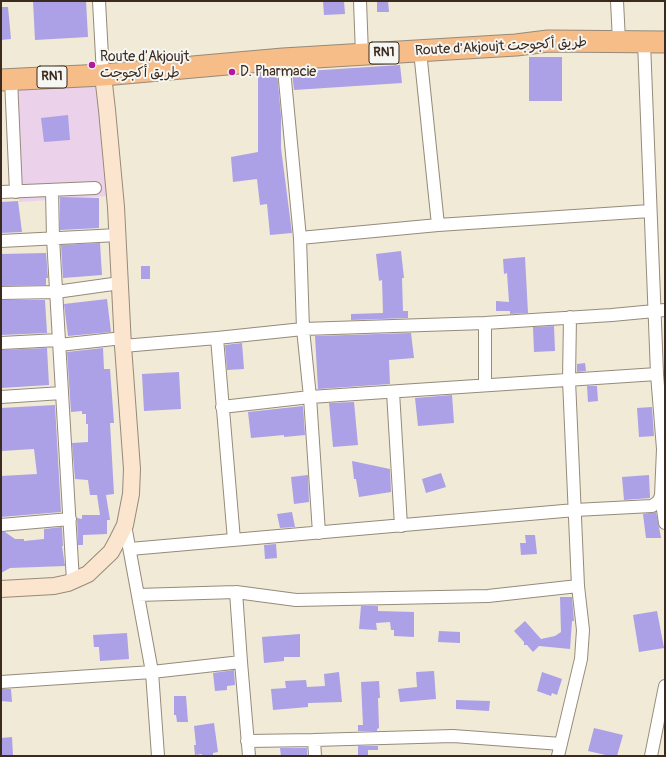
<!DOCTYPE html>
<html>
<head>
<meta charset="utf-8">
<style>
	body { margin:0 }
	#map { position:relative; width:666px; height:757px; overflow:hidden; background:#f0ead6; font-family:Pangolin,sans-serif }
	canvas { display:block }
	.frame { position:absolute; inset:0; border:2px solid #3b2a1e; pointer-events:none }
</style>
</head>
<body>
<div id="map">
<canvas width="666" height="757"></canvas>
<div class="frame"></div>
</div>
<script>
const g = document.querySelector('canvas').getContext('2d');
g.lineJoin = 'round';
function fillPath(path, color) { g.fillStyle = color; g.fill(path, 'evenodd'); }
const poly = rows => new Path2D(rows.map(r => 'M' + r).join(''));
function strokePath(path, color, width, dash) { g.strokeStyle = color; g.lineWidth = width; g.lineCap = dash ? 'butt' : 'round'; g.setLineDash(dash || []); g.stroke(path); }
function write(font, color, halo, rows, align = 'center') {
  g.font = font + ' Pangolin,"Playpen Sans Arabic",sans-serif'; g.lineWidth = 4; g.setLineDash([]); g.textBaseline = 'middle'; g.strokeStyle = halo; g.fillStyle = color; for (const [text, x, y, turn = 0] of rows) {
    g.save(); g.translate(x, y); g.rotate((+turn || 0) * Math.PI / 180); g.textAlign = isNaN(turn) ? turn : align; if (halo) g.strokeText(text, 0, 0); g.fillText(text, 0, 0); g.restore();
  }
}
fillPath(poly([
	[98,80,109,196,19,202,15,86]
]), '#ecd1ea');
fillPath(poly([
	[33,1,86,1,88,37,35,40],
	[323,1,344,1,345,14,324,15],
	[377,1,388,1,389,12,377,12],
	[1,7,8,7,11,39,1,40],
	[529,57,562,57,562,101,529,101],
	[400,65,402,83,294,90,292,72],
	[277,72,281,116,281,148,292,233,270,235,267,204,260,205,257,179,233,182,231,157,258,152,258,73],
	[68,115,70,140,44,142,41,118],
	[60,197,99,198,99,228,60,230],
	[18,201,22,232,1,233,1,202],
	[100,243,102,275,63,278,61,245],
	[401,251,404,278,402,278,403,311,408,311,408,318,351,320,351,314,383,313,382,280,379,281,376,254],
	[46,253,48,278,46,278,46,285,1,286,1,254],
	[525,257,528,313,510,314,510,311,496,311,496,301,509,302,507,273,504,274,503,259],
	[141,266,150,266,150,279,141,279],
	[107,299,111,332,68,336,64,304],
	[1,300,45,300,47,333,1,335],
	[554,326,555,351,534,352,533,327],
	[411,333,414,358,389,360,390,384,318,389,315,336],
	[242,343,244,369,227,370,225,345],
	[47,348,49,385,1,388,1,350],
	[103,348,104,369,110,369,114,423,110,423,114,494,106,495,110,520,107,520,107,534,83,535,83,545,78,545,77,518,82,519,82,515,100,515,97,495,90,495,88,480,75,479,72,443,88,442,88,424,86,424,86,414,82,414,82,411,71,412,67,352],
	[585,363,586,371,577,372,577,364],
	[179,372,181,409,144,411,142,374],
	[587,386,597,386,598,401,588,402],
	[452,395,454,423,418,426,415,398],
	[354,402,358,445,333,447,329,403],
	[55,405,61,512,1,517,1,476,37,474,34,449,1,451,1,408],
	[303,406,305,435,284,437,284,435,251,438,248,412],
	[652,407,654,436,639,437,637,408],
	[352,461,390,469,391,492,359,497,356,479,354,479],
	[441,473,446,487,426,493,422,479],
	[308,475,309,502,294,504,291,477],
	[649,475,650,498,624,500,622,477],
	[292,512,295,527,280,528,277,514],
	[656,512,661,538,646,538,643,514],
	[62,527,63,546,62,546,65,566,10,568,1,573,1,532,5,532,15,539,24,539,24,541,44,539,44,529],
	[525,535,535,535,537,554,521,555,520,543,526,543],
	[276,544,277,558,265,559,264,545],
	[560,597,572,597,574,621,572,621,570,649,539,646,533,652,527,645,524,645,524,642,514,631,525,621,541,639,555,636,561,632],
	[361,606,378,606,378,611,414,612,414,637,394,636,394,630,391,630,390,622,376,623,377,630,359,629],
	[657,611,664,648,639,652,633,615],
	[439,631,460,632,460,643,438,642],
	[127,633,129,659,100,661,99,647,94,647,93,635],
	[300,634,300,657,284,657,284,661,264,663,262,637],
	[234,670,235,685,227,686,227,690,215,691,213,673],
	[434,671,436,699,400,702,398,689,417,687,416,672],
	[339,672,342,702,308,703,308,707,273,710,271,689,286,688,285,681,306,680,307,687,325,686,324,674],
	[542,672,562,679,557,695,552,693,551,696,537,691],
	[379,681,380,698,378,698,379,728,377,729,377,731,358,731,358,725,363,725,361,682],
	[1,689,11,689,12,702,1,701],
	[174,696,186,696,188,722,177,722,176,715,174,715],
	[456,700,490,701,489,711,456,709],
	[214,723,218,752,213,753,213,756,202,756,202,754,195,755,194,745,196,745,194,726],
	[594,728,623,735,617,756,610,756,588,751],
	[12,737,13,756,1,756,1,738],
	[358,746,378,746,378,750,368,750,368,756,358,756],
	[280,748,307,748,307,756,281,756]
]), '#aca0e6');
const street = poly([
	[99,1,103,75],
	[360,1,362,54],
	[617,1,619,41],
	[420,51,438,225],
	[283,59,300,238,303,329,310,397,319,533],
	[11,79,16,192],
	[52,190,53,238,73,581],
	[1,192,95,188],
	[300,238,438,225,650,211],
	[1,241,118,235],
	[1,293,56,292,120,283],
	[485,323,485,385],
	[217,338,234,540],
	[1,343,59,340],
	[59,345,123,338],
	[123,346,217,338,303,329,485,323,612,315,665,310],
	[393,392,401,526],
	[1,397,62,393],
	[222,407,310,397,657,374],
	[661,496,665,523],
	[1,525,70,519],
	[125,525,152,672,158,756],
	[130,549,575,510,652,506,658,502,661,496,663,449,657,374,644,42],
	[236,592,241,662,249,756],
	[138,595,236,592,296,600,488,596,578,586],
	[1,682,152,672,241,662],
	[314,740,315,756],
	[247,741,314,740,453,736,561,744],
	[558,756,581,659,583,630,578,586,569,380,570,317],
	[651,756,665,686]
]);
const secondary = poly([
	[1,589,54,586,68,583,88,574,111,552,117,541,125,525,131,494,132,469,123,346,116,207,107,110,103,75]
]);
const highway = poly([
	[1,80,103,75,283,59,516,45,548,41,665,42]
]);
strokePath(street, '#968a7a', 14);
strokePath(secondary, '#968a7a', 18);
strokePath(highway, '#968a7a', 23);
strokePath(street, '#fff', 12);
strokePath(secondary, '#fce5cf', 16);
strokePath(highway, '#f7bd88', 21);
for (const [x, y, r, color] of [
	[92,65,4,"#b5179e"],
	[232,72,4,"#b5179e"]
]) { const dot = new Path2D(); dot.arc(x, y, r, 0, 2 * Math.PI); g.fillStyle = color; g.fill(dot); strokePath(dot, '#f6f6f2', 1.5); }
for (const [x, y, w] of [
	[384,53,30],
	[52,77,30]
]) { const box = new Path2D(); box.roundRect(x - w / 2, y - 11, w, 22, 3); g.fillStyle = '#f6f6f2'; g.fill(box); strokePath(box, '#3b2a1e', 1); }
write('bold 13px', '#3b2a1e', null, [
	["RN1",384,53],
	["RN1",52,77]
]);
write('14px', '#3b2a1e', '#f6f6f2', [
	["Route d'Akjoujt طريق أكجوجت",501,47,-3]
]);
write('14px', '#3b2a1e', '#f6f6f2', [
	["Route d'Akjoujt",100,57],
	["طريق أكجوجت",100,73],
	["D. Pharmacie",240,72]
], 'left');
</script>
</body>
</html>
